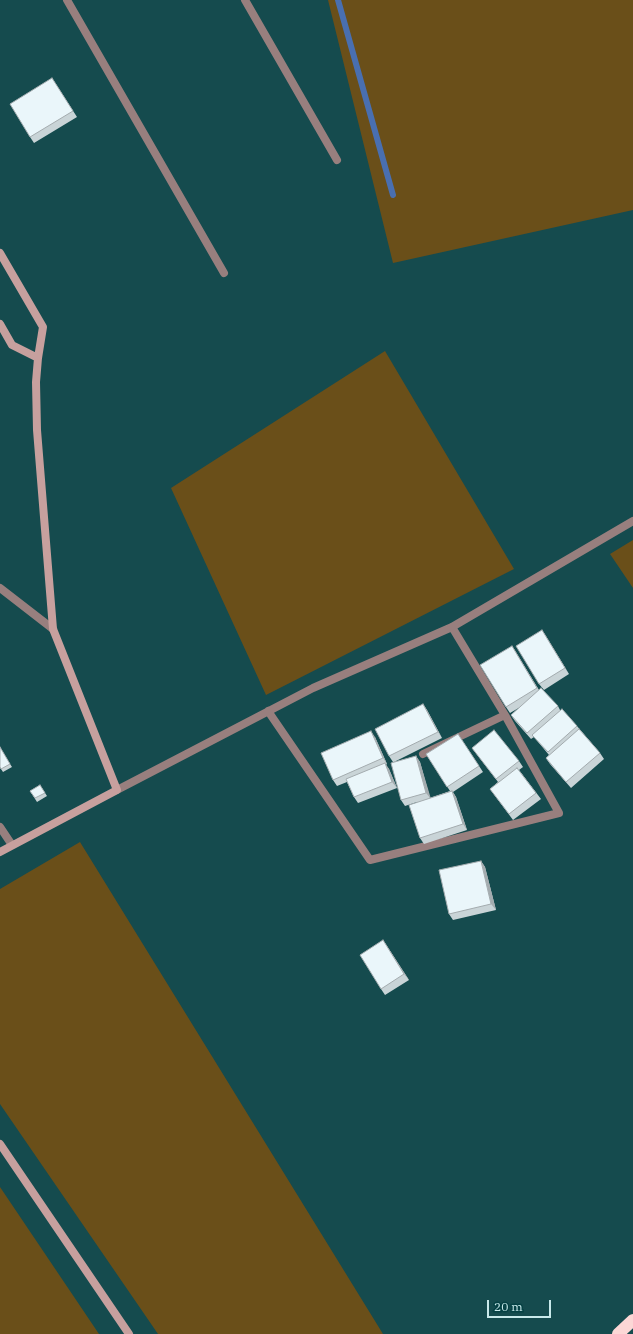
<!DOCTYPE html>
<html>
<head>
<meta charset="utf-8">
<style>
	body { margin:0 }
	#map { position:relative; width:633px; height:1334px; overflow:hidden; background:#154b4e; font-family:"IBM Plex Serif",serif }
	canvas { display:block }
	.scale { position:absolute; left:487px; top:1300px; width:64px; height:18px; box-sizing:border-box; border:2px solid #c8e9ea; border-top:0; padding-left:5px; font-size:12px; line-height:14px; white-space:nowrap; color:#c8e9ea; -webkit-text-stroke:3px #054144; paint-order:stroke }
</style>
</head>
<body>
<div id="map">
<canvas width="633" height="1334"></canvas>
<div class="scale">20 m</div>
</div>
<script>
const g = document.querySelector('canvas').getContext('2d');
g.lineJoin = 'round';
function fillPath(path, color) { g.fillStyle = color; g.fill(path, 'evenodd'); }
const poly = rows => new Path2D(rows.map(r => 'M' + r).join(''));
function strokePath(path, color, width, dash) { g.strokeStyle = color; g.lineWidth = width; g.lineCap = dash ? 'butt' : 'round'; g.setLineDash(dash || []); g.stroke(path); }
fillPath(poly([
	[328,0,633,0,633,210,393,263],
	[385,351,514,569,266,695,171,488],
	[633,540,633,588,610,554],
	[80,842,383,1334,158,1334,0,1104,0,889],
	[0,1187,99,1334,0,1334]
]), '#6a4f19');
strokePath(poly([
	[338,0,393,195]
]), '#496fb0', 6);
strokePath(poly([
	[67,0,224,273],
	[245,0,337,160],
	[0,588,53,629],
	[268,711,370,860,559,813,505,715,452,627],
	[423,754,505,715],
	[117,790,313,688,452,627,633,521],
	[0,827,12,845]
]), '#987f7e', 8);
strokePath(poly([
	[0,253,43,327,38,358,36,382,37,430,53,629,117,790,0,852],
	[0,324,12,345,38,358],
	[0,1144,129,1334]
]), '#c7a09e', 8);
strokePath(poly([
	[618,1334,633,1320]
]), '#fcd7d6', 12);
fillPath(poly([
	[52,78,77,117,34,143,30,137],
	[542,630,569,674,544,690,539,684],
	[512,646,539,690,558,706,560,710,577,726,600,753,604,759,571,788,550,764,546,758,549,755,534,737,531,739,515,721,511,715,522,706,510,713,506,707],
	[423,704,427,710,442,738,394,762,416,756,420,762,430,798,450,791,426,754,458,734,483,772,453,792,456,797,467,830,424,844,420,838,417,802,405,806,401,800,393,762,389,756],
	[375,737,387,764,386,765,389,769,397,788,358,803,354,797,347,782,337,786,333,780],
	[0,748,12,767,3,772,1,769],
	[472,748,519,761,523,767,519,770,541,799,513,820,490,789,498,782],
	[40,785,47,796,37,802,30,791],
	[481,861,485,867,496,910,453,920,449,914],
	[383,940,409,980,385,995,381,989]
]), '#c9d4d7');
fillPath(poly([
	[542,630,546,636,569,674,565,668],
	[512,646,516,652,541,694,537,688],
	[423,704,427,710,442,738,438,732],
	[371,731,375,737,387,764,383,758],
	[416,756,420,762,431,799,426,793],
	[385,763,389,769,397,788,392,782],
	[452,791,456,797,467,830,463,824],
	[481,861,485,867,496,910,491,904],
	[383,940,387,946,409,980,404,974]
]), '#a4acaf');
const building = poly([
	[52,78,73,111,30,137,10,104,52,78],
	[542,630,565,668,539,684,516,646,542,630],
	[512,646,537,688,506,707,480,665,512,646],
	[541,688,558,706,527,733,511,715,541,688],
	[423,704,438,732,389,756,375,729,423,704],
	[562,709,577,726,548,752,532,735,562,709],
	[579,729,600,753,566,782,546,758,579,729],
	[494,730,519,761,496,779,472,748,494,730],
	[371,731,383,758,333,780,321,753,371,731],
	[458,734,479,766,447,787,426,754,458,734],
	[0,747,10,764,1,769,0,767,0,747],
	[416,756,426,793,401,800,391,763,416,756],
	[385,763,392,782,354,797,346,779,385,763],
	[517,768,536,793,509,814,490,789,517,768],
	[40,785,45,793,35,798,30,791,40,785],
	[452,791,463,824,420,838,409,805,452,791],
	[481,861,491,904,449,914,439,870,481,861],
	[383,940,404,974,381,989,360,955,383,940]
]);
fillPath(building, '#eaf6fa');
strokePath(building, '#a4acaf', 1);
</script>
</body>
</html>
